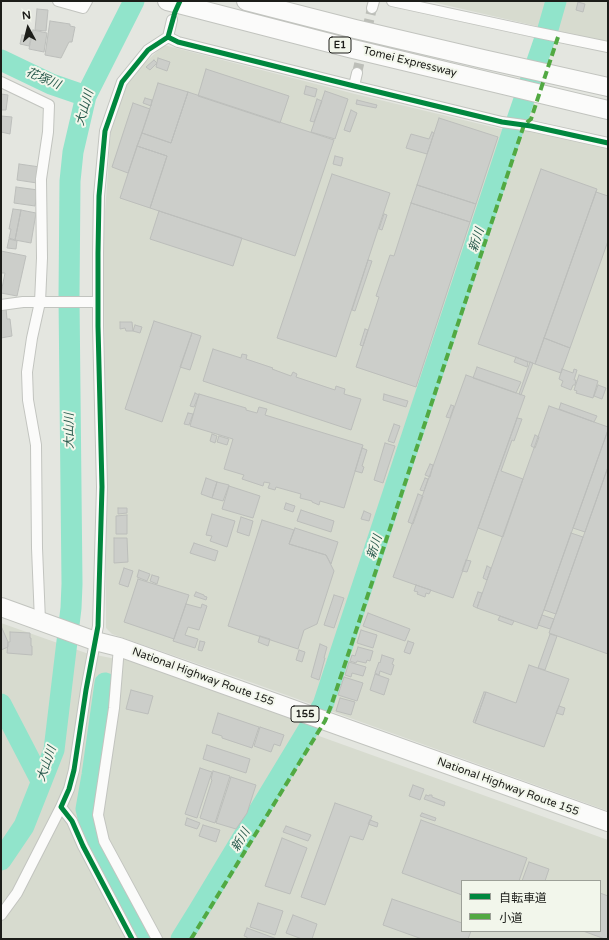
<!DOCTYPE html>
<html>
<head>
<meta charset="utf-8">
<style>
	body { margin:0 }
	#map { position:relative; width:609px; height:940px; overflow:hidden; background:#e4e6e0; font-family:"Varela Round","Noto Sans JP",sans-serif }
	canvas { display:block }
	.frame { position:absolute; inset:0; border:2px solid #1c1d19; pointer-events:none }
	.legend { position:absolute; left:461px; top:880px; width:140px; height:52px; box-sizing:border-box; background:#f2f6eb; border:1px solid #9c9f97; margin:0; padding:5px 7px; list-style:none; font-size:12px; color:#1c1d19 }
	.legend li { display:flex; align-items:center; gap:8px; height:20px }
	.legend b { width:20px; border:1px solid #9c9f97 }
	.north { position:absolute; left:8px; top:8px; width:40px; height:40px; -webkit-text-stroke:3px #f2f6eb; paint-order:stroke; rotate:353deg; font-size:11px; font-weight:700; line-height:16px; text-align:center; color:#1c1d19 }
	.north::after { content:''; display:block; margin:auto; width:14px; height:18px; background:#1c1d19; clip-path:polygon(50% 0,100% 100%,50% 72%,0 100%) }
</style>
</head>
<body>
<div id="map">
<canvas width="609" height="940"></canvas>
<div class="frame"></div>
<ul class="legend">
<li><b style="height:5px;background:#00873e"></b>自転車道</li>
<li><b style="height:5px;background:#52a942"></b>小道</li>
</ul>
<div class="north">N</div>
</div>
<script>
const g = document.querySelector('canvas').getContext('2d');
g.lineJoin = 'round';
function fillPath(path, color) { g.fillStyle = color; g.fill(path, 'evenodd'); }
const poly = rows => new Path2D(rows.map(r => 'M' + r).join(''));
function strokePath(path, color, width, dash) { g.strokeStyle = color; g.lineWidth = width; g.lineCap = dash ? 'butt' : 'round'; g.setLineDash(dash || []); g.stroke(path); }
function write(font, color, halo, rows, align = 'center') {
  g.font = font + ' "Varela Round","Noto Sans JP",sans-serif'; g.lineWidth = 4; g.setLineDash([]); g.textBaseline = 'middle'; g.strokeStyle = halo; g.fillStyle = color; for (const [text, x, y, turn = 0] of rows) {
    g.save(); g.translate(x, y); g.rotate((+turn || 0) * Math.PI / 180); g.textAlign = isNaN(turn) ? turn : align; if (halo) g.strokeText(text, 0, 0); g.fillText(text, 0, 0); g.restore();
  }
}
fillPath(poly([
	[428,1,608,1,608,42,561,33,540,27],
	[164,45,355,94,501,129,526,130,608,148,608,811,253,683,112,634,106,628,104,283,102,253,111,129,125,85,137,70],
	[1,623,86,653,121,660,127,657,298,719,319,736,608,840,608,939,1,939],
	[462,881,600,881,600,931,462,931]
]), '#d7dbcf');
strokePath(poly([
	[548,29,556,1],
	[1,60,51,84,86,96],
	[517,120,544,41],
	[105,683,92,775,86,809,94,841,146,939],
	[1,704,41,781],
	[1,860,24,826,54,750,71,608,72,584,69,297,70,181,73,152,86,96,134,1],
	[181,939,199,910,323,705,513,130]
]), '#91e4cb', 21);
const building = poly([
	[578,2,585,4,583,12,576,10,578,2],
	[37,9,48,10,46,31,35,30,37,9],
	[50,21,70,24,70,26,75,27,72,42,69,42,61,58,45,55,50,21],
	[33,30,47,33,44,52,29,49,33,30],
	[22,35,31,36,29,46,20,44,22,35],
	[158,58,170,62,167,71,156,67,158,58],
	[154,60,157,63,150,70,146,67,154,60],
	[206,69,289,96,280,123,198,96,206,69],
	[158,83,188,92,171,143,142,133,158,83],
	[306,86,317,89,315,97,304,94,306,86],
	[325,91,348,99,335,139,311,132,325,91],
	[188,92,334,140,295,256,150,208,167,156,137,146,142,133,171,143,188,92],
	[1,94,8,95,6,110,1,110,1,94],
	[145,98,152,100,151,106,143,103,145,98],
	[317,99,322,101,314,122,310,121,317,99],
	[357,100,377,105,376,108,356,104,357,100],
	[133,103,150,109,128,173,112,167,133,103],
	[351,110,357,113,350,132,344,130,351,110],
	[1,116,12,117,10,134,1,132,1,116],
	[439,118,498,137,476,204,417,185,439,118],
	[432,132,434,133,427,154,406,148,411,134,429,139,432,132],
	[137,146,167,156,150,208,120,198,137,146],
	[335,156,343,158,341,166,333,164,335,156],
	[19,164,40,167,37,183,17,180,19,164],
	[541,169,597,189,535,364,478,344,541,169],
	[332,174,390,193,336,357,277,338,332,174],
	[417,185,476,204,470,222,411,203,417,185],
	[16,187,38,190,35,206,14,203,16,187],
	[596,192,608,196,608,241,570,348,544,338,596,192],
	[411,203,470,222,416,387,356,367,379,297,376,296,390,255,394,256,411,203],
	[13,209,21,210,15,240,9,238,11,229,9,229,13,209],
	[21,210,36,213,31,243,15,240,21,210],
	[159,211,242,238,233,266,150,239,159,211],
	[384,214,387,215,382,230,379,229,384,214],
	[9,239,17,241,16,249,7,248,9,239],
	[1,251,26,256,17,296,1,293,5,273,1,273,1,251],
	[368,260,372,261,355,311,352,310,368,260],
	[6,308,7,319,10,319,12,336,1,338,1,309,6,308],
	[154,321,192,333,162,422,125,409,154,321],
	[120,322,132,322,133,331,126,331,125,328,120,329,120,322],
	[135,325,142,327,140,333,133,331,135,325],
	[365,329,368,330,363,346,360,345,365,329],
	[192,333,201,336,190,370,180,367,192,333],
	[544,338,570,348,561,373,535,364,544,338],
	[213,349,241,358,242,354,247,355,246,359,273,368,272,369,291,376,293,372,297,374,296,377,335,390,336,386,345,389,344,394,361,399,351,430,203,381,213,349],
	[516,357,528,362,527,367,514,362,516,357],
	[530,362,533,363,521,395,519,394,530,362],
	[477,367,521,382,516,393,473,378,477,367],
	[562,369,573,373,574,369,577,370,574,380,576,380,575,385,573,385,571,390,561,386,563,381,559,379,562,369],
	[466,375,525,396,453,598,393,577,466,375],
	[579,375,598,381,593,398,576,393,577,391,574,390,579,375],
	[598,385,606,388,602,399,594,396,598,385],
	[195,393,199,395,194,407,190,406,195,393],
	[199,394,246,408,246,410,257,413,259,407,267,409,265,415,363,445,344,508,320,501,319,505,312,502,312,501,300,498,301,494,276,487,275,490,268,488,270,483,264,482,263,486,242,479,244,475,224,469,233,439,190,426,199,394],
	[384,394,408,401,406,407,383,400,384,394],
	[561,403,597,416,594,422,559,409,561,403],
	[451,405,454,406,450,418,446,417,451,405],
	[549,406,608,427,608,430,537,629,477,608,549,406],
	[188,413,193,414,189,425,184,424,188,413],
	[517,418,522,419,514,441,512,440,501,471,523,479,503,537,478,528,517,418],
	[394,424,400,426,394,443,388,441,394,424],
	[608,430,608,467,585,532,573,528,608,430],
	[212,434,217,436,215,443,210,441,212,434],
	[535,435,539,437,535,448,531,446,535,435],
	[219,436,229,439,227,445,217,442,219,436],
	[385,443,395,446,383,483,374,480,385,443],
	[362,448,367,450,362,466,364,467,362,473,355,471,362,448],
	[430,464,433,465,430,477,425,475,430,464],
	[608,467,608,654,549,633,608,467],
	[206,478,217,482,212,498,201,494,206,478],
	[425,478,428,479,424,491,420,490,425,478],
	[217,482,229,485,223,501,212,498,217,482],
	[229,486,260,496,253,518,222,509,229,486],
	[418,494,423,496,413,524,408,522,418,494],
	[286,503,295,506,293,512,284,509,286,503],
	[118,508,127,508,127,513,118,514,118,508],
	[301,510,334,521,331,532,297,521,301,510],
	[364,511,371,514,369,521,361,519,364,511],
	[212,514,235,521,227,547,210,541,212,536,206,535,212,514],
	[127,515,127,534,116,534,116,516,127,515],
	[241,517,253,521,249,536,237,532,241,517],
	[262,520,294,530,289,544,326,555,334,571,317,624,304,630,298,649,228,626,262,520],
	[295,528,338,542,331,564,326,555,289,544,295,528],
	[571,533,583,537,556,614,544,610,571,533],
	[114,538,127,538,128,562,114,563,114,538],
	[194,543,218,551,215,561,190,553,194,543],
	[466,560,471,561,467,572,462,571,466,560],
	[487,566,491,568,487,580,483,578,487,566],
	[124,568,133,571,128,587,119,584,124,568],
	[139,570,150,574,147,581,137,577,139,570],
	[152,575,159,577,157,584,150,581,152,575],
	[138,579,189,595,174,639,124,622,138,579],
	[416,585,431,590,429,594,426,593,425,597,417,594,418,592,414,591,416,585],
	[196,592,204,595,204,596,207,597,206,600,194,596,196,592],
	[478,592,482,593,477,608,473,606,478,592],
	[334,595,344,598,334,628,324,625,334,595],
	[186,604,201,608,202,604,207,606,199,630,188,627,185,635,198,639,195,648,173,641,186,604],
	[368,613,410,629,405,641,363,626,368,613],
	[542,615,554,619,550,629,538,625,542,615],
	[500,616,514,621,512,625,498,620,500,616],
	[1,626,8,642,8,647,1,650,1,626],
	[361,630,377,635,373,648,357,643,361,630],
	[10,632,30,633,30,638,31,638,31,646,32,646,32,655,7,653,8,642,10,642,10,632],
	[550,634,557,636,545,670,538,668,550,634],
	[260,636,270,639,268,646,258,642,260,636],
	[200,641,205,642,202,651,198,650,200,641],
	[408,641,414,643,410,654,404,652,408,641],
	[320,644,327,647,324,658,325,658,319,680,311,677,320,644],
	[358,647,373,651,370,661,367,660,366,663,357,661,356,663,350,661,352,655,355,656,358,647],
	[299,650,305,652,302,662,296,660,299,650],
	[382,655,394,659,392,664,394,665,391,675,380,671,379,675,375,673,379,662,380,663,382,655],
	[349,662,366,667,363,676,352,673,351,677,345,675,349,662],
	[529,665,569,679,544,747,475,723,486,692,516,703,529,665],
	[375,674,389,679,384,695,370,690,375,674],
	[344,677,363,683,357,701,338,695,344,677],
	[131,690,153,696,148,714,126,709,131,690],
	[484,692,486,692,475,723,473,722,484,692],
	[340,698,355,702,351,715,336,711,340,698],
	[559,706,565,708,563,715,556,713,559,706],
	[218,713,259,727,252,748,222,738,222,736,212,733,218,713],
	[260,727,284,735,280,746,274,744,271,752,254,746,260,727],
	[207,745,250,759,246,773,203,759,207,745],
	[200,768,212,772,197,818,185,814,200,768],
	[213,771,230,776,215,823,200,818,212,780,211,779,213,771],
	[231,777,256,785,247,813,236,829,216,823,231,777],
	[413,785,424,789,420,800,409,796,413,785],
	[426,795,429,796,429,795,432,795,432,797,445,802,444,806,424,799,426,795],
	[335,803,372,816,363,840,350,836,325,905,301,897,335,803],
	[422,813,436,818,435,821,420,816,422,813],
	[187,818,200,823,197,829,185,825,187,818],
	[370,820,378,823,377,827,368,824,370,820],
	[421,820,527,858,519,881,462,881,462,895,402,873,421,820],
	[203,825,220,830,216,842,199,836,203,825],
	[286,826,311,835,308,841,283,832,286,826],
	[282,838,307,848,290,894,265,886,282,838],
	[529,862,549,869,545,881,522,881,529,862],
	[600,893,608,896,608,939,605,939,583,931,600,931,600,893],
	[392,899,462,923,462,931,471,931,468,939,422,939,383,925,392,899],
	[258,903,283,911,275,935,250,927,258,903],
	[293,915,317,924,312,939,302,939,286,933,293,915],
	[247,928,277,939,247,939,247,937,244,936,247,928]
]);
fillPath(building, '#ccceca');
strokePath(building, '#bcbebb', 1);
strokePath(poly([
	[357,73,372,8]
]), '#bcbeb8', 10, [10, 5]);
const street = poly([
	[58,1,83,8,87,1],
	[392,1,530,31,608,47],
	[372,8,374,1],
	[168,37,178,42,354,86,502,122,531,126,608,143],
	[1,82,49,105,48,132,41,179,42,258,40,302,32,338,27,372,28,400,36,445,37,548,40,621],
	[354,86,357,73],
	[1,305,23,302,98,302],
	[119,647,114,708,98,815,104,841,157,939],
	[1,915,17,893,61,807],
	[132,939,83,846,72,821,61,807,69,789,74,770,86,690,98,626,102,487,98,326,98,253,99,196,105,131,122,82,148,50,168,37,172,20]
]);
const highway = poly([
	[167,1,349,48,608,110],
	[246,1,355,29,483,59,608,87],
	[1,607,95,641,119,647,608,822]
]);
strokePath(street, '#c2c4bf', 12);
strokePath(highway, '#c2c4bf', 20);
strokePath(street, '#fbfbfa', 10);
strokePath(highway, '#fbfbfa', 18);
strokePath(poly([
	[191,939,325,721,331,706,524,125,531,119,558,37]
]), '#52a942', 4, [8, 4]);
strokePath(poly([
	[168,37,178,42,354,86,502,122,531,126,608,143],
	[132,939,83,846,72,821,61,807,69,789,74,770,86,690,98,626,102,487,98,326,98,253,99,196,105,131,122,82,148,50,168,37,175,12,180,1]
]), '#00873e', 5);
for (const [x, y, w] of [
	[340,45,22],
	[305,714,28]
]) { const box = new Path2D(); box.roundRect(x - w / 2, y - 8, w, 16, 3); g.fillStyle = '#f2f6eb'; g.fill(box); strokePath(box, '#1c1d19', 1); }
write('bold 10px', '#1c1d19', null, [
	["E1",340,45],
	["155",305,714]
]);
write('11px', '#1c1d19', '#f2f6eb', [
	["Tomei Expressway",410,62,14],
	["National Highway Route 155",203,677,20],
	["National Highway Route 155",508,787,20]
]);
write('italic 12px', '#295a4d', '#f2f6eb', [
	["花塚川",43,79,23],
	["大山川",85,108,-74],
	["新川",477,240,-72],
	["大山川",70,431,-90],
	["新川",375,547,-72],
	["大山川",47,764,-71],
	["新川",241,840,-59]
]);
</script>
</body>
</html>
